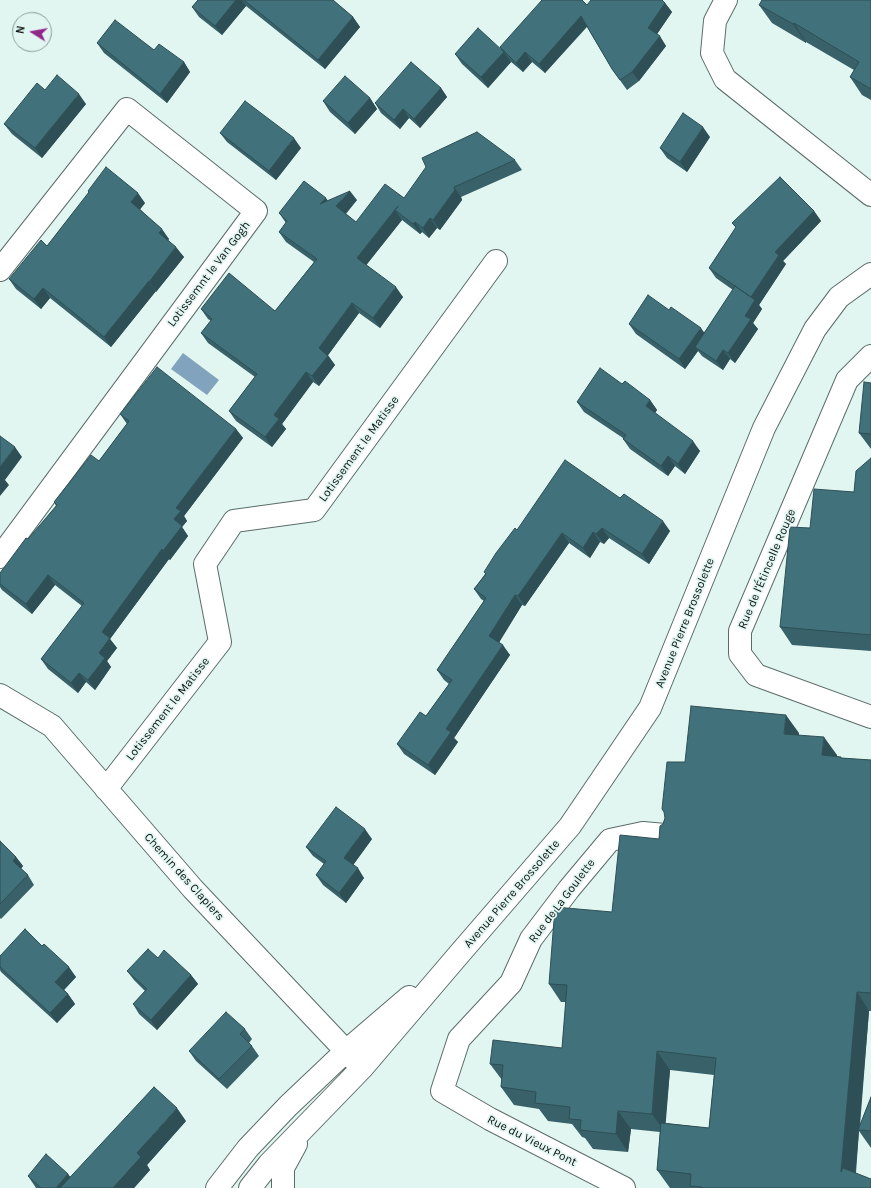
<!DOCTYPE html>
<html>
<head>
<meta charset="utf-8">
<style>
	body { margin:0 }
	#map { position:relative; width:871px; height:1188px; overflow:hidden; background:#e2f6f1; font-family:Karla,sans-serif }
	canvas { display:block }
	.north { position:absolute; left:12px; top:12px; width:40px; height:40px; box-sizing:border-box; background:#e2f6f1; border:1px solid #8d9c98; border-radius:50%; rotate:281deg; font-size:11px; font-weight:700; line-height:16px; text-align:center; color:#0d1413 }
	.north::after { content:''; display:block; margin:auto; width:14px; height:18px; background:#93288b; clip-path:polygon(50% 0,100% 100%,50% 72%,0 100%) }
</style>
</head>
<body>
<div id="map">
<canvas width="871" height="1188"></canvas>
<div class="north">N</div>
</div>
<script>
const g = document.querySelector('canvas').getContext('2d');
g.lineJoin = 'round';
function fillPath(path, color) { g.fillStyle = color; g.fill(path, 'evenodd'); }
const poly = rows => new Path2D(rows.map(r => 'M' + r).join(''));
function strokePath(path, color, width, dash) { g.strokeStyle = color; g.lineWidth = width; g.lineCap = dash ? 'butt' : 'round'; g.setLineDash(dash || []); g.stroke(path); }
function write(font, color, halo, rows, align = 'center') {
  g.font = font + ' Karla,sans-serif'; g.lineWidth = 3.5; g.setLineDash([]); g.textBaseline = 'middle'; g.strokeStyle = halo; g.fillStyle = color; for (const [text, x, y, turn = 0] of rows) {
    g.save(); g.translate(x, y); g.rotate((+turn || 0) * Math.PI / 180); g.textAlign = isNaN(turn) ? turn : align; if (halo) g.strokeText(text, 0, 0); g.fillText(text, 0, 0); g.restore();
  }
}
fillPath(poly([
	[183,353,219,380,207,395,171,369]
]), '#81a3bd');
const minor = poly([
	[726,0,715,21,712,53,725,79,871,195],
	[0,270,127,109,256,211,0,557],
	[871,356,847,380,740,631,740,654,756,675,871,717],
	[0,695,52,726,193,889,362,1068],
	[106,789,220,642,205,564,234,521,314,510,496,261],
	[217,1188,248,1148,288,1106,346,1051,409,997],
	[250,1188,269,1164,362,1068,461,952,570,826,650,708,764,428,815,329,839,297,871,274],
	[283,1188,283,1168,296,1144],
	[624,1188,490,1119,442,1091,459,1039,511,983,531,939,569,889,610,840,643,833,665,835]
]);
strokePath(minor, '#5b6d69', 24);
strokePath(minor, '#fff', 22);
fillPath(poly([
	[198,0,333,0,353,17,360,27,325,69,246,6,222,35,199,17,192,7],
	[871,0,871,100,862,95,850,77,854,70,806,42,806,43,772,23,759,5],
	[665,3,672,12,657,34,666,46,639,81,627,90,612,69,587,27,545,73,532,62,523,72,510,61,511,62,488,88,462,64,455,54,501,49,587,5],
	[97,43,154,50,184,62,190,72,167,103,104,53],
	[441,88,447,97,420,128,409,118,400,129,381,113,375,103],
	[45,90,86,104,42,158,12,134,4,124],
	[370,98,377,109,355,134,330,112,323,101],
	[220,133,301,148,276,180,227,142],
	[710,137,687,172,667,158,660,148],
	[515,160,522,170,461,197,462,200,440,230,437,228,429,238,422,232,420,234,402,220,366,265,403,297,380,328,359,313,328,355,335,365,319,386,313,382,282,424,286,429,272,447,236,421,229,411,255,377,208,343,201,333,211,321,208,319,201,309,275,311,314,262,286,242,279,232,286,223,279,213,328,201,357,200,346,214,356,222,404,198],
	[88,191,145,203,140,209,169,239,168,240,184,257,156,292,156,291,111,347,50,298,41,309,16,289,9,279,47,246,89,193],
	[814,211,821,221,783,261,786,264,759,305,762,309,753,323,758,329,735,363,730,359,723,370,702,356,698,351,685,369,636,334,629,324,669,310,704,333,733,290,716,278,709,268,736,228,732,223],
	[871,383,871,449,859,433],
	[622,384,650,400,657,410,655,413,700,451,685,474,675,466,668,476,630,449,623,439,623,438,584,412,577,402],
	[120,414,236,429,243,438,184,516,187,521,182,527,188,536,170,560,169,559,110,639,117,648,107,661,111,667,95,690,86,682,78,693,48,669,41,659,82,606,55,585,32,614,2,590,0,587,0,573,56,506,54,502,99,461,127,424],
	[871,458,871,651,792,645,780,627,810,528,854,492],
	[620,498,670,531,649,564,609,538,604,544,600,542,590,558,569,543,525,606,522,605,499,642,510,655,454,738,458,742,435,775,404,754,397,744,426,716,449,684,444,680,437,670,484,601,481,599,474,589,517,530],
	[799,733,799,735,837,755,837,756,842,758,871,760,871,1011,869,1011,860,1126,871,1097,871,1148,859,1131,856,1173,871,1188,670,1188,657,1170,660,1132,631,1129,628,1152,593,1149,585,1138,582,1137,572,1124,548,1121,539,1109,514,1105,501,1087,502,1080,490,1064,562,1048,566,1002,561,1002,549,984,612,912,659,839,663,824,685,762],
	[670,1070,714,1075,709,1128,665,1123],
	[372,839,353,865,364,878,346,903,323,885,316,875,324,864,313,856,306,847],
	[0,841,16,857,23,866,21,869,28,875,34,885,1,919,0,918],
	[42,946,76,977,64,990,68,994,75,1004,57,1023,1,972,0,970,0,956],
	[158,958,191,975,198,984,157,1030,139,1014,133,1004,145,991,134,980,127,971],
	[245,1029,252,1039,249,1043,252,1046,259,1056,227,1089,196,1061,189,1051],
	[186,1121,147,1165,150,1170,134,1188,36,1188,28,1176,68,1174,70,1177]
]), '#386169');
fillPath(poly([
	[236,0,242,0,246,6,222,35,215,26],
	[665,3,672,12,655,37,648,28],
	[581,16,587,26,545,73,539,64],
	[353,17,360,27,325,69,318,60],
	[794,23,806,42,806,43,793,24],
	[660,36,666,46,639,81,632,72],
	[504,52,511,62,488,88,481,77],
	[525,52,532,62,523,72,516,63],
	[184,62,190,72,167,103,160,94],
	[441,88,447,97,420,128,414,119],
	[79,94,86,104,42,158,35,148],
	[370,98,377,109,355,134,348,123],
	[403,109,409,118,400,129,394,120],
	[703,127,710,137,687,172,680,162],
	[294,138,301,148,276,180,269,171],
	[454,187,461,197,462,200,440,230,433,220],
	[350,191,357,200,343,216,336,206],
	[138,193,145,203,138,212,131,202],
	[326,198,333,208,320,204],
	[398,206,395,210,402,220,364,268,357,258],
	[814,211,821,221,783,261,786,264,759,305,762,309,753,323,758,329,735,363,728,353,745,316,751,297,775,252],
	[430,218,437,228,429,238,423,228],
	[415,222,422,232,420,234,413,224],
	[162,229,169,239,166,243,159,233],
	[176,247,184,257,156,292,149,282],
	[149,281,156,291,111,347,104,337],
	[396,287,403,297,380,328,373,318],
	[43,288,50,298,41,309,34,299],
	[352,303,359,313,326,358,319,348],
	[701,328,708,338,695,347,698,351,685,369,679,359],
	[723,350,730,359,723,370,716,361],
	[328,356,335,365,319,386,312,376],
	[306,372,313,382,282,424,286,429,272,447,265,437,274,415],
	[650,400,657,410,653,416,646,406],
	[236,429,243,438,184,516,187,521,182,527,188,536,170,560,163,551,174,519,176,508],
	[693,441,700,451,685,474,678,464],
	[15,447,22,457,5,480,9,485,0,496,0,467],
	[668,456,675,466,668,476,661,466],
	[663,521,670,531,649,564,642,554],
	[602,528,609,538,604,544,596,534],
	[593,532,600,542,590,558,583,548],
	[562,533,569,543,525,606,518,596],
	[162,549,169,559,110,639,117,648,107,661,111,667,95,690,88,680,99,653,102,632],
	[48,575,55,585,32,614,26,604],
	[515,595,522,605,497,646,489,636],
	[503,645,510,655,454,738,458,742,435,775,428,765,446,729],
	[79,673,86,682,78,693,71,683],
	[786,715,799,733,797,752,784,734],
	[824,737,837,755,835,774,822,755],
	[365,829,372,839,351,868,344,858],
	[16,857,23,866,19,870,13,861],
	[358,868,364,878,346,903,339,893],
	[69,967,76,977,62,992,55,982],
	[191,975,198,984,157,1030,151,1020],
	[857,992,869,1011,859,1130,858,1130,859,1131,854,1188,841,1172],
	[68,994,75,1004,57,1023,50,1013],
	[657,1051,670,1070,665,1132,652,1114],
	[177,1108,186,1121,147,1165,150,1170,134,1188,113,1188,137,1153],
	[618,1111,631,1129,628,1152,616,1134],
	[68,1174,78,1188,56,1188]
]), '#2e4f55');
const building = poly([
	[198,0,236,0,215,26,192,7,198,0],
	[244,0,333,0,353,17,318,60,244,0],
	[542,0,582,0,587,5,591,0,662,0,665,3,648,28,660,36,632,72,620,80,612,69,581,16,539,64,525,52,516,63,500,47,542,0],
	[762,0,871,0,871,89,850,77,859,62,794,23,793,24,759,5,762,0],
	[115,20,154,50,159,44,184,62,160,94,97,43,115,20],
	[478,28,504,52,481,77,455,54,478,28],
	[411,62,441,88,414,119,403,109,394,120,375,103,411,62],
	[57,75,79,94,35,148,4,124,37,83,45,90,57,75],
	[345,76,370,98,348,123,323,101,345,76],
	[245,101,294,138,269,171,220,133,245,101],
	[683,113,703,127,680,162,660,148,683,113],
	[477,132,515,160,454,187,455,190,433,220,430,218,423,228,415,222,413,224,395,210,398,206,357,258,396,287,373,318,352,303,319,348,328,356,312,376,306,372,274,415,279,419,265,437,229,411,257,374,201,333,212,319,201,309,229,273,275,311,317,259,279,232,287,221,279,213,304,181,326,198,320,204,350,191,336,206,356,222,385,184,404,198,426,167,422,158,477,132],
	[106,167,138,193,131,202,162,229,159,233,176,247,149,282,149,281,104,337,43,288,34,299,9,279,41,240,47,246,89,192,88,191,106,167],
	[780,177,814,211,775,252,779,255,751,297,709,268,736,227,732,223,780,177],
	[735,286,755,300,745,316,751,319,728,353,723,350,716,361,695,347,735,286],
	[648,295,669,310,671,307,701,328,679,359,629,324,648,295],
	[157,367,236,429,176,508,181,511,174,519,182,526,163,551,162,549,102,632,110,638,99,653,105,658,88,680,79,673,71,683,41,659,84,603,48,575,26,604,0,584,0,573,26,538,28,539,57,505,54,502,91,455,99,461,129,421,120,414,157,367],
	[600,368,622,384,625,381,650,400,646,406,693,441,678,464,668,456,661,466,623,439,626,435,577,402,600,368],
	[864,382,871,383,871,434,859,433,864,382],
	[0,436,15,447,0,467,0,436],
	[871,458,871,635,780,627,790,527,810,528,814,489,854,492,856,471,871,458],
	[565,460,620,498,624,494,663,521,642,554,602,528,596,534,593,532,583,548,562,533,518,596,515,595,489,636,503,645,446,729,451,732,428,765,397,744,420,712,426,716,452,680,437,670,486,598,474,589,486,574,484,572,496,553,515,528,517,530,565,460],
	[691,706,786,715,784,734,824,737,822,755,841,757,841,758,871,760,871,993,857,992,841,1172,843,1168,871,1179,871,1188,702,1188,702,1187,690,1186,691,1174,657,1170,661,1123,709,1128,716,1058,657,1051,652,1114,618,1111,616,1134,580,1130,581,1120,569,1119,570,1107,535,1103,536,1092,501,1087,503,1065,490,1064,493,1040,562,1048,567,985,549,984,555,907,612,912,620,835,659,839,660,826,663,824,665,818,664,812,662,809,667,762,685,762,691,706],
	[336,807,365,829,344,858,358,868,339,893,316,875,326,861,306,847,336,807],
	[0,841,16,857,13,861,28,875,0,904,0,841],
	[25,929,42,946,44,944,69,967,55,982,68,994,50,1013,0,967,0,956,25,929],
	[148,949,158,958,164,950,191,975,151,1020,133,1004,147,989,127,971,148,949],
	[226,1012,245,1029,240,1034,252,1046,219,1079,189,1051,226,1012],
	[154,1087,177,1108,137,1153,141,1157,113,1188,60,1188,154,1087],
	[871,1097,871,1131,858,1130,871,1097],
	[46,1154,68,1174,56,1188,41,1188,28,1176,46,1154]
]);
fillPath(building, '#41717a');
strokePath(building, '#2e4f55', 1);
write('12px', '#0d1413', '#e2f6f1', [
	["Lotissemnt le Van Gogh",209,274,-53],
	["Lotissement le Matisse",359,449,-54],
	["Rue de l'Étincelle Rouge",767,569,-67],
	["Avenue Pierre Brossolette",685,623,-68],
	["Lotissement le Matisse",168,709,-52],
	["Chemin des Clapiers",184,877,48],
	["Avenue Pierre Brossolette",512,894,-49],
	["Rue de La Goulette",562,901,-53],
	["Rue du Vieux Pont",532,1141,27]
]);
</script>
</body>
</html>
